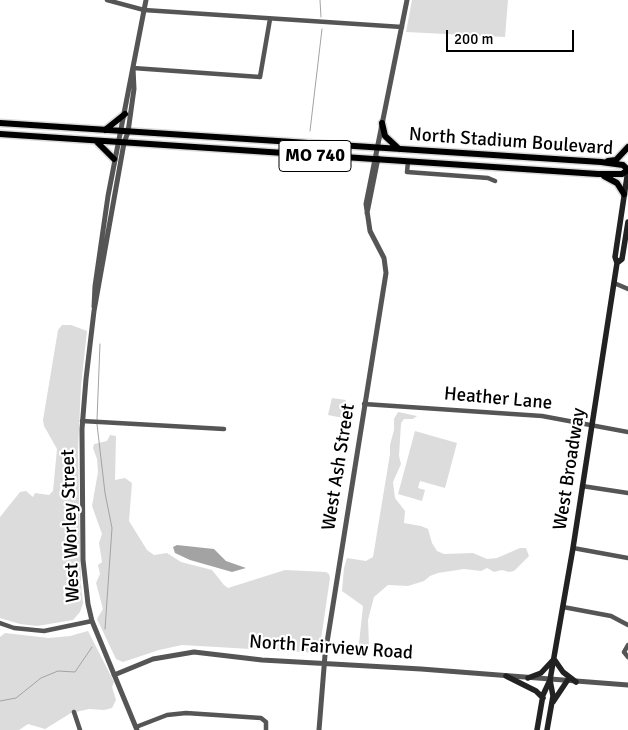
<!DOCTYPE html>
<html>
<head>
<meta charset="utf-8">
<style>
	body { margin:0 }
	#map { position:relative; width:628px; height:730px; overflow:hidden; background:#fff; font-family:Signika,sans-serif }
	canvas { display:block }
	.scale { position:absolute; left:446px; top:30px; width:128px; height:22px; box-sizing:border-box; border:2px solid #000; border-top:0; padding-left:6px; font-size:15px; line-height:18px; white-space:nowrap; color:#000; -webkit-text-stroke:4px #fff; paint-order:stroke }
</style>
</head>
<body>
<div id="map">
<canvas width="628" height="730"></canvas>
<div class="scale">200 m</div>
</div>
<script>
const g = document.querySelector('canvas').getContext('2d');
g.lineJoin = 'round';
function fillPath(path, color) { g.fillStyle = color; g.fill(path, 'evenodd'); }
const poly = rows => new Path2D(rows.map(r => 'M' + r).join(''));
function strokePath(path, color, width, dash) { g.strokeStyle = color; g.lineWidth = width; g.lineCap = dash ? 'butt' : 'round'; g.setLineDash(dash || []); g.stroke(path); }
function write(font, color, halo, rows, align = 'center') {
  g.font = font + ' Signika,sans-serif'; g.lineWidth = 4.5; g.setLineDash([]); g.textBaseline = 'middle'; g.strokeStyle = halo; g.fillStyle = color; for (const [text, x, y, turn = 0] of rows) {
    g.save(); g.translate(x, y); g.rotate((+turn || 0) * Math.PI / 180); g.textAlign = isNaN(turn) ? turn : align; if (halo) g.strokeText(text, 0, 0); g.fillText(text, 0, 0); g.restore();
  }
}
fillPath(poly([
	[412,0,508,0,505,37,406,32],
	[62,325,71,325,87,331,81,386,78,450,81,585,83,603,80,612,73,620,37,626,20,624,0,618,0,517,20,492,26,491,33,497,35,493,49,495,53,491,57,449,44,426,43,420,58,330],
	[332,398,346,400,343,418,328,415],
	[398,412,417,416,413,419,404,419,401,423,399,456,401,464,393,482,395,498,405,511,404,523,421,526,428,529,432,543,437,551,444,554,473,553,487,559,497,558,520,548,526,548,529,556,514,571,509,572,502,570,494,572,487,568,481,571,464,569,438,573,430,576,424,581,408,586,388,585,374,597,368,620,369,646,364,656,360,658,358,653,363,606,342,591,344,568,347,558,366,561,373,557,390,454,390,445,394,430,394,419],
	[415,431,457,443,445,488,420,481,418,488,425,490,422,501,398,494],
	[110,435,116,436,115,480,125,478,132,483,129,521,147,550,154,555,167,553,181,562,212,570,224,585,228,588,285,570,326,572,329,574,330,578,319,653,182,645,159,650,123,662,116,659,97,619,103,609,96,583,100,574,98,565,102,562,99,543,102,534,92,506,98,472,97,459,93,448,94,444,107,441],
	[88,631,114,682,112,687,116,700,112,708,104,710,89,709,71,713,45,729,28,724,19,730,0,730,0,637,5,633,49,638,70,636]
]), '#dcdcdc');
fillPath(poly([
	[177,545,214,549,226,561,246,568,232,572,190,560,175,553,173,547]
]), '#a3a3a3');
strokePath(poly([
	[320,0,321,17],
	[310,131,322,29],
	[97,420,100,344],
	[97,424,105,493,112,528,105,629],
	[0,701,16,698,41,678,58,671,75,672,92,647]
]), '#a3a3a3', 1);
const primary = poly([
	[0,123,601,162,623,165,628,170],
	[382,123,385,136,399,149],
	[105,130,125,114],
	[0,134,598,174,622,174,628,170],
	[96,141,114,159],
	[608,161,616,160,628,147],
	[604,176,617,183,624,194]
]);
strokePath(primary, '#dbdbdb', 9);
strokePath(poly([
	[107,0,144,10,402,27],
	[133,68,260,77,270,19],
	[408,162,407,172,488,178,495,181],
	[614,283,628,289],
	[364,404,542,416,628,432],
	[82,421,224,429],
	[582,486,628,493],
	[573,548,628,558],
	[563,607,611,616,628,625],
	[0,623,14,628,44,631,92,621],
	[628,645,624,652,628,657],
	[74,712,80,730],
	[136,727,167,715,186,713,261,718,266,722,266,730]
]), '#555', 4.5);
strokePath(poly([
	[133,68,134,89,128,132,124,143,94,311,86,379,82,429,83,560,88,604,92,621,137,730],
	[367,213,378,158],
	[94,307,95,286,108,196,146,0],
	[114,675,153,659,194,652,262,660,421,669,628,685],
	[319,730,325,655,386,273,384,258,370,231,366,204,407,0]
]), '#555', 5);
strokePath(poly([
	[617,263,622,259,628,222],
	[506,676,536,691,543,698],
	[528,678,541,673,554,659,563,672,576,682],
	[553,702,567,681],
	[537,730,543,695,550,680,573,548,617,263,615,257,628,170],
	[547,730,553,696,550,680]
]), '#222', 5.5);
strokePath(primary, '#000', 6);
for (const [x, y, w] of [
	[315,156,72]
]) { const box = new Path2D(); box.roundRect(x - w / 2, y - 15.5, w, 31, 4); g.fillStyle = '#fff'; g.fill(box); strokePath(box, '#000', 1); }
write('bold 18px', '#000', null, [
	["MO 740",315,156]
]);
write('19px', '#000', '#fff', [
	["North Stadium Boulevard",511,142,4],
	["Heather Lane",498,399,5],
	["West Ash Street",339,467,-81],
	["West Broadway",570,469,-81],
	["West Worley Street",71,526,-92],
	["North Fairview Road",331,648,4]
]);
</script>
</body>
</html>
